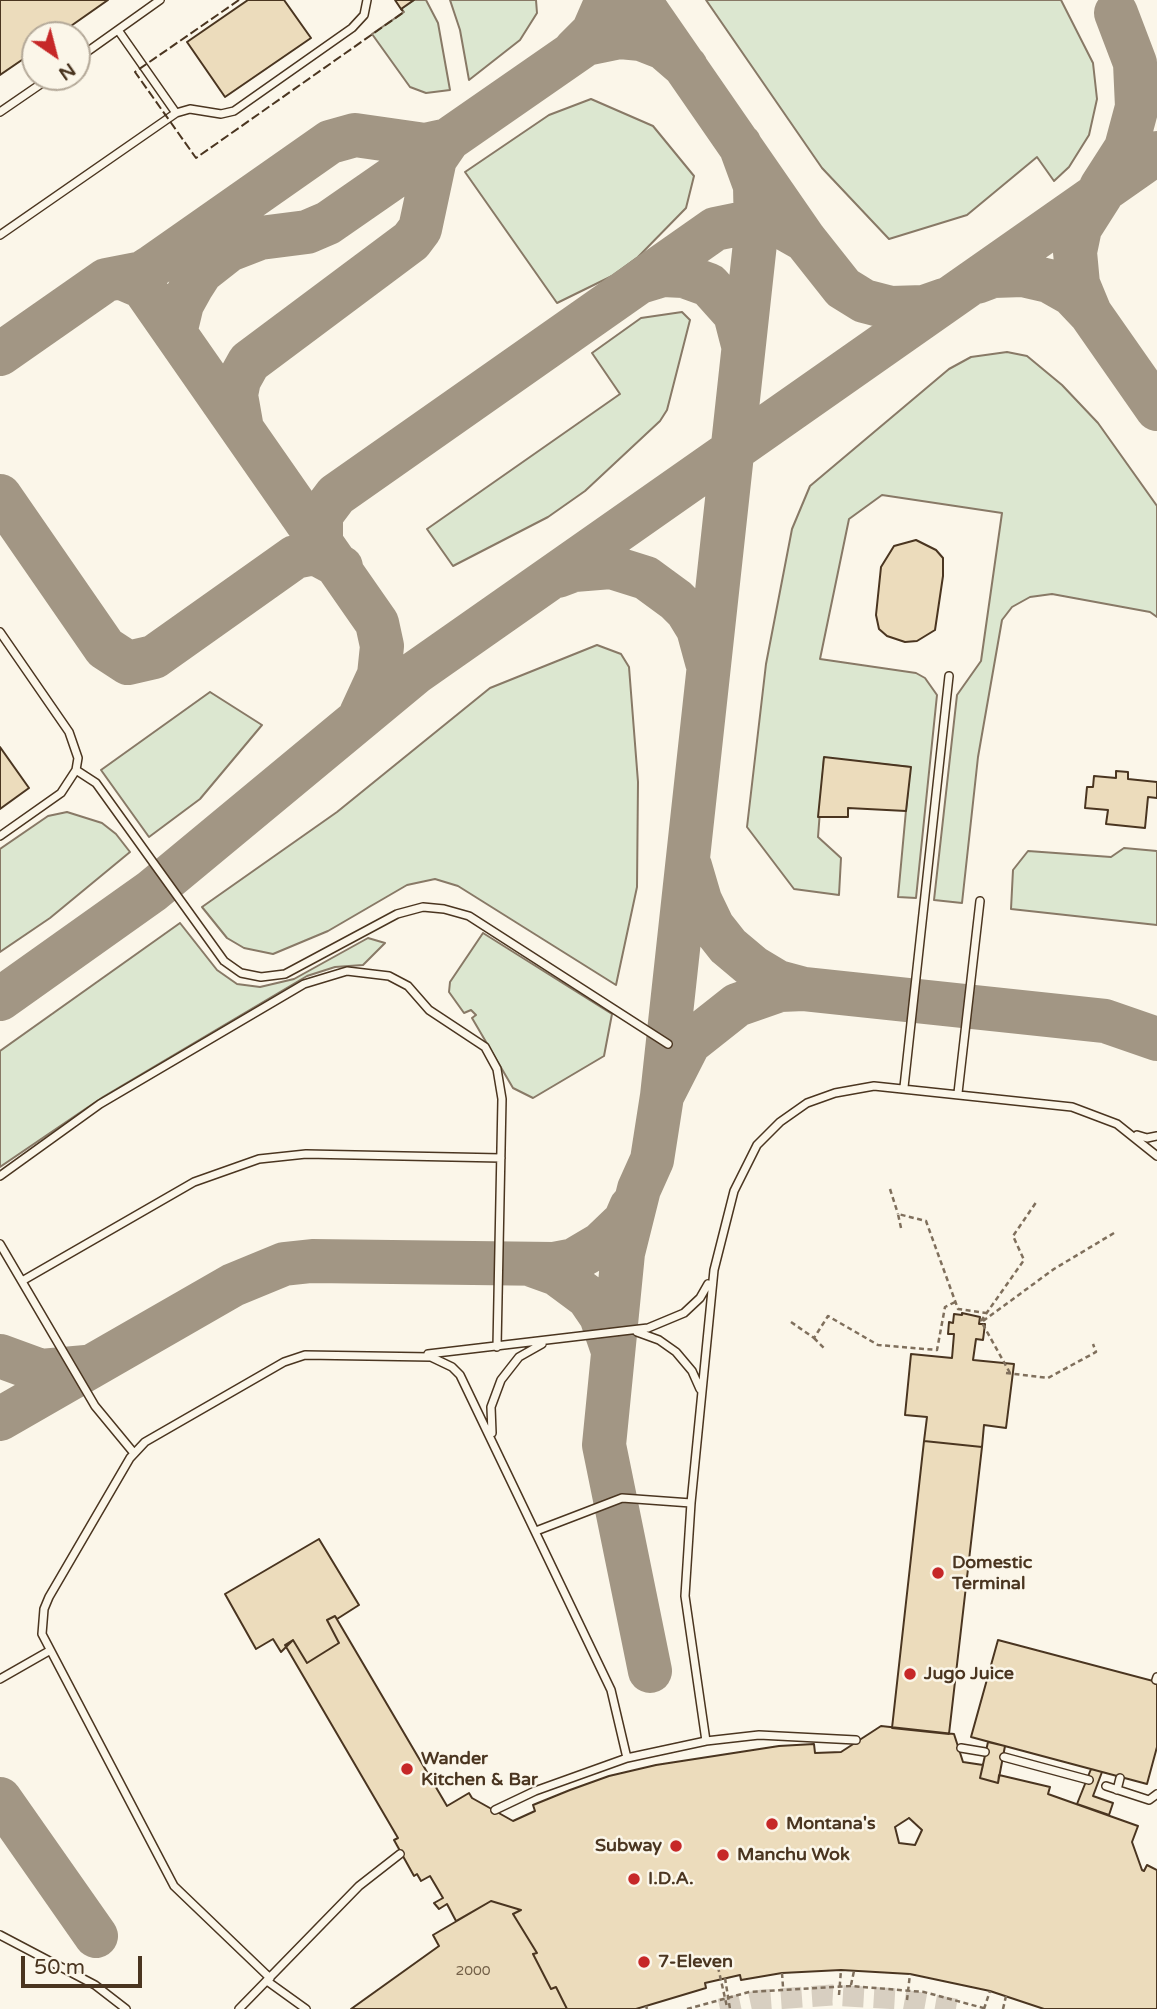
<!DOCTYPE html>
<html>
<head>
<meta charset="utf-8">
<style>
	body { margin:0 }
	#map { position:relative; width:1157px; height:2009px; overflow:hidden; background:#fbf6e9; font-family:"Varela Round",sans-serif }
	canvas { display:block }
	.north { position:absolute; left:21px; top:21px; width:70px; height:70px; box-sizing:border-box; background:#fbf6e9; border:2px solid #b4a999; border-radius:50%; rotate:145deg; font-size:19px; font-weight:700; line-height:28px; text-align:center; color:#4a3520 }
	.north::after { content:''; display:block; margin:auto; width:24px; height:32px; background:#c62828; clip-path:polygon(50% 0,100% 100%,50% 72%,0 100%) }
	.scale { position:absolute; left:21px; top:1956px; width:121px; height:32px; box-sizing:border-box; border:4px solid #4a3520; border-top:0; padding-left:9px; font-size:21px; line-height:24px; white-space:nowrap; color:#4a3520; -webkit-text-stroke:5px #fbf6e9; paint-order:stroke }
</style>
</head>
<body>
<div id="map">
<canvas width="1157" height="2009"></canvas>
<div class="north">N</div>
<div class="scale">50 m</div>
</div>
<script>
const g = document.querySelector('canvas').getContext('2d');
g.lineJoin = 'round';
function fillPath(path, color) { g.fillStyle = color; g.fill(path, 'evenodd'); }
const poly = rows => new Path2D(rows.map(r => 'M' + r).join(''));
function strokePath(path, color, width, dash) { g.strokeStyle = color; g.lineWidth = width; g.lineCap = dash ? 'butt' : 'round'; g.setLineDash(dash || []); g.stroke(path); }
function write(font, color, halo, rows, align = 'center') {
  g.font = font + ' "Varela Round",sans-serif'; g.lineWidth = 5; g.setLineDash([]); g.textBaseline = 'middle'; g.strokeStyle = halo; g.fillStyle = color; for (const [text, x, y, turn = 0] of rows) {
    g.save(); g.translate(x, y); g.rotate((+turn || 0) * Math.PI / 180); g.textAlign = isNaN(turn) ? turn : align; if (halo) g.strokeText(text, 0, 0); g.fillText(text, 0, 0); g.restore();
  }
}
const green = poly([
	[414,0,426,0,438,23,450,90,426,93,410,87,372,34,404,12,401,9,414,0],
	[450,0,536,0,537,13,520,40,469,80,460,30,450,0],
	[706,0,1061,0,1093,63,1097,99,1089,135,1069,167,1054,181,1037,157,967,215,889,239,822,168,706,0],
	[591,99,653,126,694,176,686,208,638,257,612,276,557,303,465,172,549,115,591,99],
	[682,312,690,320,667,410,660,421,585,491,548,517,453,566,427,529,620,394,592,353,641,318,682,312],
	[1007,352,1027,356,1062,385,1098,423,1157,506,1157,617,1150,612,1052,594,1030,597,1012,607,1002,620,978,757,962,903,934,900,957,695,981,661,1002,513,882,495,849,519,820,659,916,673,925,678,937,695,916,898,898,897,910,767,824,758,818,837,841,858,839,895,794,889,747,827,766,664,792,529,810,486,949,369,971,357,1007,352],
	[597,645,621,654,629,667,638,782,637,887,616,985,458,886,435,879,407,885,328,931,273,954,244,948,227,938,202,907,337,812,490,688,597,645],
	[210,692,262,725,200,799,149,837,101,770,210,692],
	[67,812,102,823,116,834,130,852,50,918,0,952,0,849,48,816,67,812],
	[1124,848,1157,851,1157,925,1011,909,1013,870,1028,851,1111,857,1124,848],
	[180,923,217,970,237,984,260,987,294,979,368,938,385,943,363,965,335,967,307,976,103,1097,0,1167,0,1051,180,923],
	[483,933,612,1014,604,1056,533,1098,513,1088,472,1018,476,1015,471,1010,464,1013,449,992,450,982,483,933]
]);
fillPath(green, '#dce7d0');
strokePath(green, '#887966', 2);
strokePath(poly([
	[639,0,805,240,843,288,864,301,891,308,924,307,944,300],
	[575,50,593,32,607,0],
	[1101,187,1126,148,1137,107,1135,63,1116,13],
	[122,278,143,287,377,623,382,646,379,675,361,714],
	[640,282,663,275,684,276,709,285,735,314,743,345],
	[977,282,993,276,1023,275,1049,281,1072,294,1090,313,1157,409],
	[1090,313,1078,284,1075,252,1080,228,1101,195],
	[175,333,182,304,192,286,201,272,229,250,260,238,307,232,328,223,586,44,620,37,641,39,664,48,686,67],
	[0,354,106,280,142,273,153,266,330,142,355,135,425,145,448,140],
	[242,429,236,395,239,380,249,362,411,241,420,229,435,159,448,140],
	[0,496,105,648,128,663,154,657,295,557,315,553,341,567],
	[321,540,321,515,336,495,715,229,754,221,782,227,805,240],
	[558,576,574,570,611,567,646,578,676,600,687,611,698,629,707,662],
	[690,866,700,900,713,927,728,946,753,967,778,982,804,989,1105,1021,1157,1039],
	[0,999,152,891,415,673,1157,153],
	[662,1096,756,234,755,186,740,145],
	[532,1265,557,1274,588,1297,601,1316,613,1351],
	[0,1356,41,1371,86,1367],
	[0,1419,233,1285,284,1264,312,1261,553,1264,574,1260,601,1244,625,1221,631,1207],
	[650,1671,604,1445,623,1253,639,1189,652,1160,662,1096,689,1043,737,1005,780,990,804,989],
	[0,1799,96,1936]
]), '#a29684', 44);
const building = poly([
	[0,0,108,0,58,35,35,35,35,51,0,75,0,0],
	[248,0,284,0,311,38,225,97,187,42,248,0],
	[395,0,414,0,401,9,395,0],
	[916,540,936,550,943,558,943,576,935,630,917,641,905,642,887,636,879,629,876,615,881,567,894,546,916,540],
	[0,747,29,788,0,809,0,747],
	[824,757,911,767,906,811,848,808,848,817,818,817,824,757],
	[1116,771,1128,772,1128,779,1157,782,1157,798,1148,797,1145,828,1106,824,1108,810,1085,808,1087,787,1093,787,1094,776,1116,778,1116,771],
	[962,1313,980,1317,979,1324,985,1324,983,1340,976,1339,973,1360,1014,1364,1006,1428,984,1425,982,1447,924,1441,927,1417,905,1415,911,1354,952,1358,954,1334,948,1334,949,1322,953,1323,954,1314,962,1315,962,1313],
	[924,1441,982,1447,949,1734,892,1728,924,1441],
	[319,1539,359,1605,337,1619,335,1616,327,1620,339,1643,307,1663,293,1640,281,1652,273,1639,256,1649,225,1594,319,1539],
	[335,1616,447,1806,469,1793,472,1798,513,1821,535,1811,533,1805,570,1790,609,1776,656,1765,779,1746,814,1744,815,1753,841,1752,881,1726,954,1734,963,1762,983,1765,980,1778,998,1783,999,1775,1050,1787,1048,1794,1138,1826,1132,1842,1142,1870,1144,1871,1147,1865,1157,1870,1157,2009,1044,2009,990,1991,910,1974,841,1970,782,1973,741,1980,740,1975,705,1983,706,1988,636,2009,567,2009,556,1987,551,1989,533,1954,537,1953,513,1914,521,1910,491,1901,456,1921,447,1904,439,1909,434,1903,443,1898,430,1876,421,1881,417,1874,414,1876,394,1840,398,1838,285,1645,293,1640,307,1663,339,1643,327,1620,335,1616],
	[998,1640,1157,1682,1157,1747,1147,1784,971,1737,998,1640],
	[988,1742,1005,1746,998,1783,980,1778,988,1742],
	[1091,1769,1102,1772,1093,1796,1113,1803,1109,1815,1077,1804,1091,1769],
	[909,1818,922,1830,915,1845,899,1843,895,1827,909,1818],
	[491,1901,521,1910,513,1914,537,1953,533,1954,551,1989,556,1987,567,2009,351,2009,439,1946,433,1935,491,1901]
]);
fillPath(building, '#ecdcbc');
strokePath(building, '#4a3520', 2);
strokePath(poly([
	[720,2009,762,2000,832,1995,899,1999,956,2009]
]), '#d8cfc1', 21, [21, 10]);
const lane = poly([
	[118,30,176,113],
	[77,59,160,0],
	[0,112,51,77],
	[0,235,176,113,190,109,221,114,234,111,352,28,364,15,367,0],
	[0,632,69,732,78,758,76,770,96,783,224,961,241,973,261,977,285,974,397,914,423,907,444,909,469,916,668,1044],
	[0,836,61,793,76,770],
	[904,1087,949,676],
	[958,1093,980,901],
	[1137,1135,1147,1138,1157,1136],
	[0,1176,100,1104,304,984,347,971,389,976,408,986,429,1010,485,1047,497,1069,502,1099,497,1347],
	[0,1244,95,1406,133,1452],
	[22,1281,194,1182,259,1159,306,1154,501,1158],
	[637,1332,659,1340,676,1352,692,1371,700,1389],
	[428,1354,648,1328,684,1313,700,1298,708,1284],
	[492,1433,491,1407,501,1380,519,1357,542,1344],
	[536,1531,622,1498,691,1503],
	[0,1679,49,1651],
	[1156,1680,1157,1677],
	[706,1741,685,1596,691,1503,714,1270,734,1191,757,1145,780,1122,807,1103,835,1093,874,1086,1072,1107,1117,1124,1157,1156],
	[961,1748,985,1752],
	[1004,1757,1089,1780],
	[627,1758,706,1741,759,1735,856,1740],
	[1106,1786,1149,1800,1157,1794],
	[1117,1790,1120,1778],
	[0,1935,95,1985,126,2009],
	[270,1978,174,1886,42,1634,44,1609,49,1597,130,1458,145,1442,284,1362,305,1355,431,1357,452,1367,460,1375,611,1690,627,1758,535,1791,495,1810],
	[267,1981,306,2009],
	[239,2009,359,1886,400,1854]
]);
strokePath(lane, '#4a3520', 10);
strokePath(poly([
	[890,1189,898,1214],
	[901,1228,898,1214,926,1221,958,1309,986,1313],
	[983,1321,1054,1269,1114,1233],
	[791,1322,814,1338,828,1316,878,1345,937,1350,945,1307,955,1302],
	[814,1338,824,1348],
	[1006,1373,1048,1378,1096,1352,1093,1344],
	[1010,1373,981,1321,1024,1260,1013,1236,1037,1201],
	[718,1967,727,2007],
	[782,1973,783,1987],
	[851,1985,854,1971],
	[839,1995,841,1970],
	[907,2000,910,1974],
	[646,2006,647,2009],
	[687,2009,749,1992,851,1986,924,1992,987,2009],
	[984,2009,990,1991],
	[1003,2009,1006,1996]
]), '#7f6f5c', 2.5, [5, 3.5]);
strokePath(lane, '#fbf6e9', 7);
strokePath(poly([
	[725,1978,730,2009]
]), '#7f6f5c', 2.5, [5, 3.5]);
strokePath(poly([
	[239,0,135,72,196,158,404,12,401,9]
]), '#4a3520', 2, [9, 3.5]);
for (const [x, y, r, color] of [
	[938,1573,7,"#c62828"],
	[910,1674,7,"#c62828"],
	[407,1769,7,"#c62828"],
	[772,1824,7,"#c62828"],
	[676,1846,7,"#c62828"],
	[723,1855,7,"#c62828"],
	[634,1879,7,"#c62828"],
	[644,1962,7,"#c62828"]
]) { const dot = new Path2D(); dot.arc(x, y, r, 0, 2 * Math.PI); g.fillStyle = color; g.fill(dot); strokePath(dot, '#fbf6e9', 2.5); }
write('14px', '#725f47', null, [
	["2000",473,1971]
]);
write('bold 18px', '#4a3520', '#fbf6e9', [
	["Domestic",952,1563],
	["Terminal",952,1584],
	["Jugo Juice",924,1674],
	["Wander",421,1759],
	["Kitchen & Bar",421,1780],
	["Montana's",786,1824],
	["Subway",662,1846,"right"],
	["Manchu Wok",737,1855],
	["I.D.A.",648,1879],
	["7-Eleven",658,1962]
], 'left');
</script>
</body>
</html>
